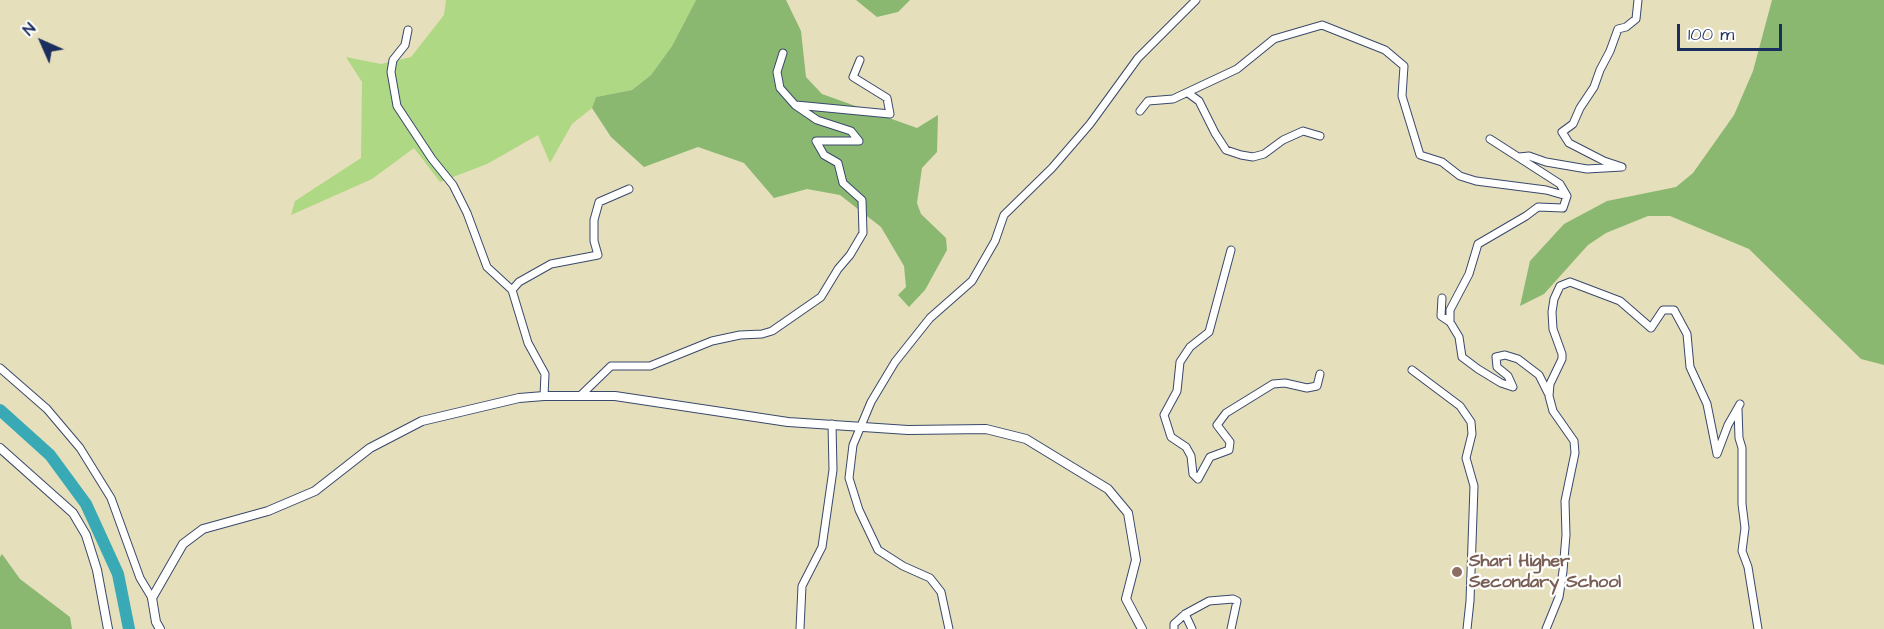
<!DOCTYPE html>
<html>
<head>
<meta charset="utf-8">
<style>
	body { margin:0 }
	#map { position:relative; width:1884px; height:629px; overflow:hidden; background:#e6dfbb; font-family:"Architects Daughter",sans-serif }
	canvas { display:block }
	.north { position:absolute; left:12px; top:12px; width:60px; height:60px; -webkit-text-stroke:4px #fff; paint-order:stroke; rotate:315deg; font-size:16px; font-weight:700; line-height:24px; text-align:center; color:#1b2f5e }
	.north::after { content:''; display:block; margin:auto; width:21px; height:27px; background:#1b2f5e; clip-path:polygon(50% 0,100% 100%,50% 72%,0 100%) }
	.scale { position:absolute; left:1677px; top:24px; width:105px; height:27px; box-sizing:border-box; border:3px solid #1b2f5e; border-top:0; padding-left:8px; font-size:18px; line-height:21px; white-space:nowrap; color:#1b2f5e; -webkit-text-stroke:4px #fff; paint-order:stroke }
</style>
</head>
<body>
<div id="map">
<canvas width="1884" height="629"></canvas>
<div class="north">N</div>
<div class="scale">100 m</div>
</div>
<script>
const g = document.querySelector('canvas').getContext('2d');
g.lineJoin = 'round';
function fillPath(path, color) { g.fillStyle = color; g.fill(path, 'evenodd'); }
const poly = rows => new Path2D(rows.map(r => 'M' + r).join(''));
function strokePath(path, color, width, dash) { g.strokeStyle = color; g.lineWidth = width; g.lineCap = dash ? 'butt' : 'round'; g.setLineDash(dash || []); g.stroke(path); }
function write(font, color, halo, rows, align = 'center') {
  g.font = font + ' "Architects Daughter",sans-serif'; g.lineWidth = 4.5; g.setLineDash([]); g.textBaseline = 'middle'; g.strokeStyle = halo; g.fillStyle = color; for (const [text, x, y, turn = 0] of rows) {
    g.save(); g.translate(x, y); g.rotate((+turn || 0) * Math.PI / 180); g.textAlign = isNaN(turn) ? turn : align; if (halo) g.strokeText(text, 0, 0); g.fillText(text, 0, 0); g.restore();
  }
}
fillPath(poly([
	[446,0,696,0,672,46,651,75,632,90,596,97,592,108,572,124,550,163,538,135,487,164,440,182,414,148,372,179,291,215,295,201,361,158,362,82,346,57,381,64,411,57,444,15]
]), '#aed883');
fillPath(poly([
	[696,0,786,0,801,31,806,77,822,94,917,128,938,115,937,152,922,168,917,203,921,214,946,238,947,250,925,290,909,307,898,295,906,287,904,266,881,227,840,195,807,189,774,198,744,163,698,147,644,167,611,137,592,108,596,97,632,90,651,75,672,46],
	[856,0,910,0,898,12,877,17],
	[1772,0,1884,0,1884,365,1861,359,1749,249,1670,216,1648,216,1606,233,1588,245,1544,294,1520,306,1530,261,1564,224,1607,201,1676,187,1693,173,1734,115,1753,71],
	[2,554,20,579,70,617,72,629,0,629,0,557]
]), '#8ab871');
strokePath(poly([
	[0,410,50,455,86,504,118,574,129,629]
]), '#39aab5', 12);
const minor = poly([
	[408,30,405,45,393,60,391,72,397,106,432,159,453,185,467,213,487,267,512,290,528,343,545,374,544,396],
	[1188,93,1199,101,1215,133,1226,150,1241,155,1253,157,1264,154,1283,140,1303,131,1320,136],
	[796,105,890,114,887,98,853,77,860,60],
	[1140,111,1148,101,1173,99,1237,69,1274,39,1322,25,1385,50,1404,66,1402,96,1420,155,1442,162,1460,176,1476,181,1546,190,1567,196],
	[1519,157,1529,156,1546,162,1587,169,1622,167,1604,161,1569,143,1562,132,1573,124,1580,108,1594,87,1600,70,1610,51,1618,29,1626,27,1636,19,1638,0],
	[1231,250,1209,332,1190,347,1180,362,1177,391,1164,415,1171,437,1186,447,1191,456,1193,474,1198,479,1210,457,1229,450,1230,442,1217,425,1226,413,1273,384,1285,383,1307,388,1317,386,1320,374],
	[512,290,519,282,551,264,598,255,594,241,594,220,599,202,629,189],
	[1442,298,1441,316,1450,322,1459,337,1462,357,1478,369,1501,383,1513,387,1508,376,1497,367,1496,357,1505,355,1518,359,1539,375,1548,393],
	[1450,322,1450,310,1469,274,1478,244,1526,216,1538,207,1563,208,1567,196,1560,184,1490,139],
	[0,368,47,409,80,448,111,498,140,578,152,598],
	[1412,370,1460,406,1471,422,1472,434,1466,458,1474,486,1470,601,1467,629],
	[580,396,611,366,650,366,712,341,740,335,762,334,772,331,821,297,838,269,850,255,863,233,862,200,843,183,838,163,824,155,816,141,859,141,851,131,817,120,795,105,780,88,777,72,783,53],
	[1738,409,1739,438,1742,448,1742,504,1745,528,1742,551,1748,567,1758,629],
	[1185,614,1192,629],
	[800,629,802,586,822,547,833,470,832,424],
	[949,629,941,592,930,578,903,566,878,550,859,510,849,478,853,445,871,402,895,362,930,318,972,281,995,241,1004,215,1052,168,1090,124,1138,58,1196,0],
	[1174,629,1174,624,1185,614,1209,601,1233,599,1237,601,1231,629],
	[1546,629,1559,597,1563,571,1566,535,1565,501,1575,453,1574,441,1553,411,1549,396,1550,384,1562,359,1562,354,1553,329,1552,312,1554,299,1560,286,1570,282,1620,301,1651,328,1663,310,1674,310,1687,334,1690,367,1707,404,1717,454,1728,425,1740,404]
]);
const tertiary = poly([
	[0,448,73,513,86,535,97,570,108,629],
	[160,629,156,622,152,598,183,544,203,529,268,511,315,491,370,448,422,421,519,398,544,396,615,396,788,422,908,430,986,429,1026,439,1108,489,1128,513,1136,560,1126,599,1142,629]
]);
strokePath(minor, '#39496c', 9);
strokePath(tertiary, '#39496c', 10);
strokePath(minor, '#fff', 7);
strokePath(tertiary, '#fff', 8);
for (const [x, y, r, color] of [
	[1457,572,6,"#8d6e63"]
]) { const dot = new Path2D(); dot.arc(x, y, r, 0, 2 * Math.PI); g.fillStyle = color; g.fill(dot); strokePath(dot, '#fff', 2); }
write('bold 18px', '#785e54', '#fff', [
	["Shari Higher",1469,562],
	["Secondary School",1469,583]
], 'left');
</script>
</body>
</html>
